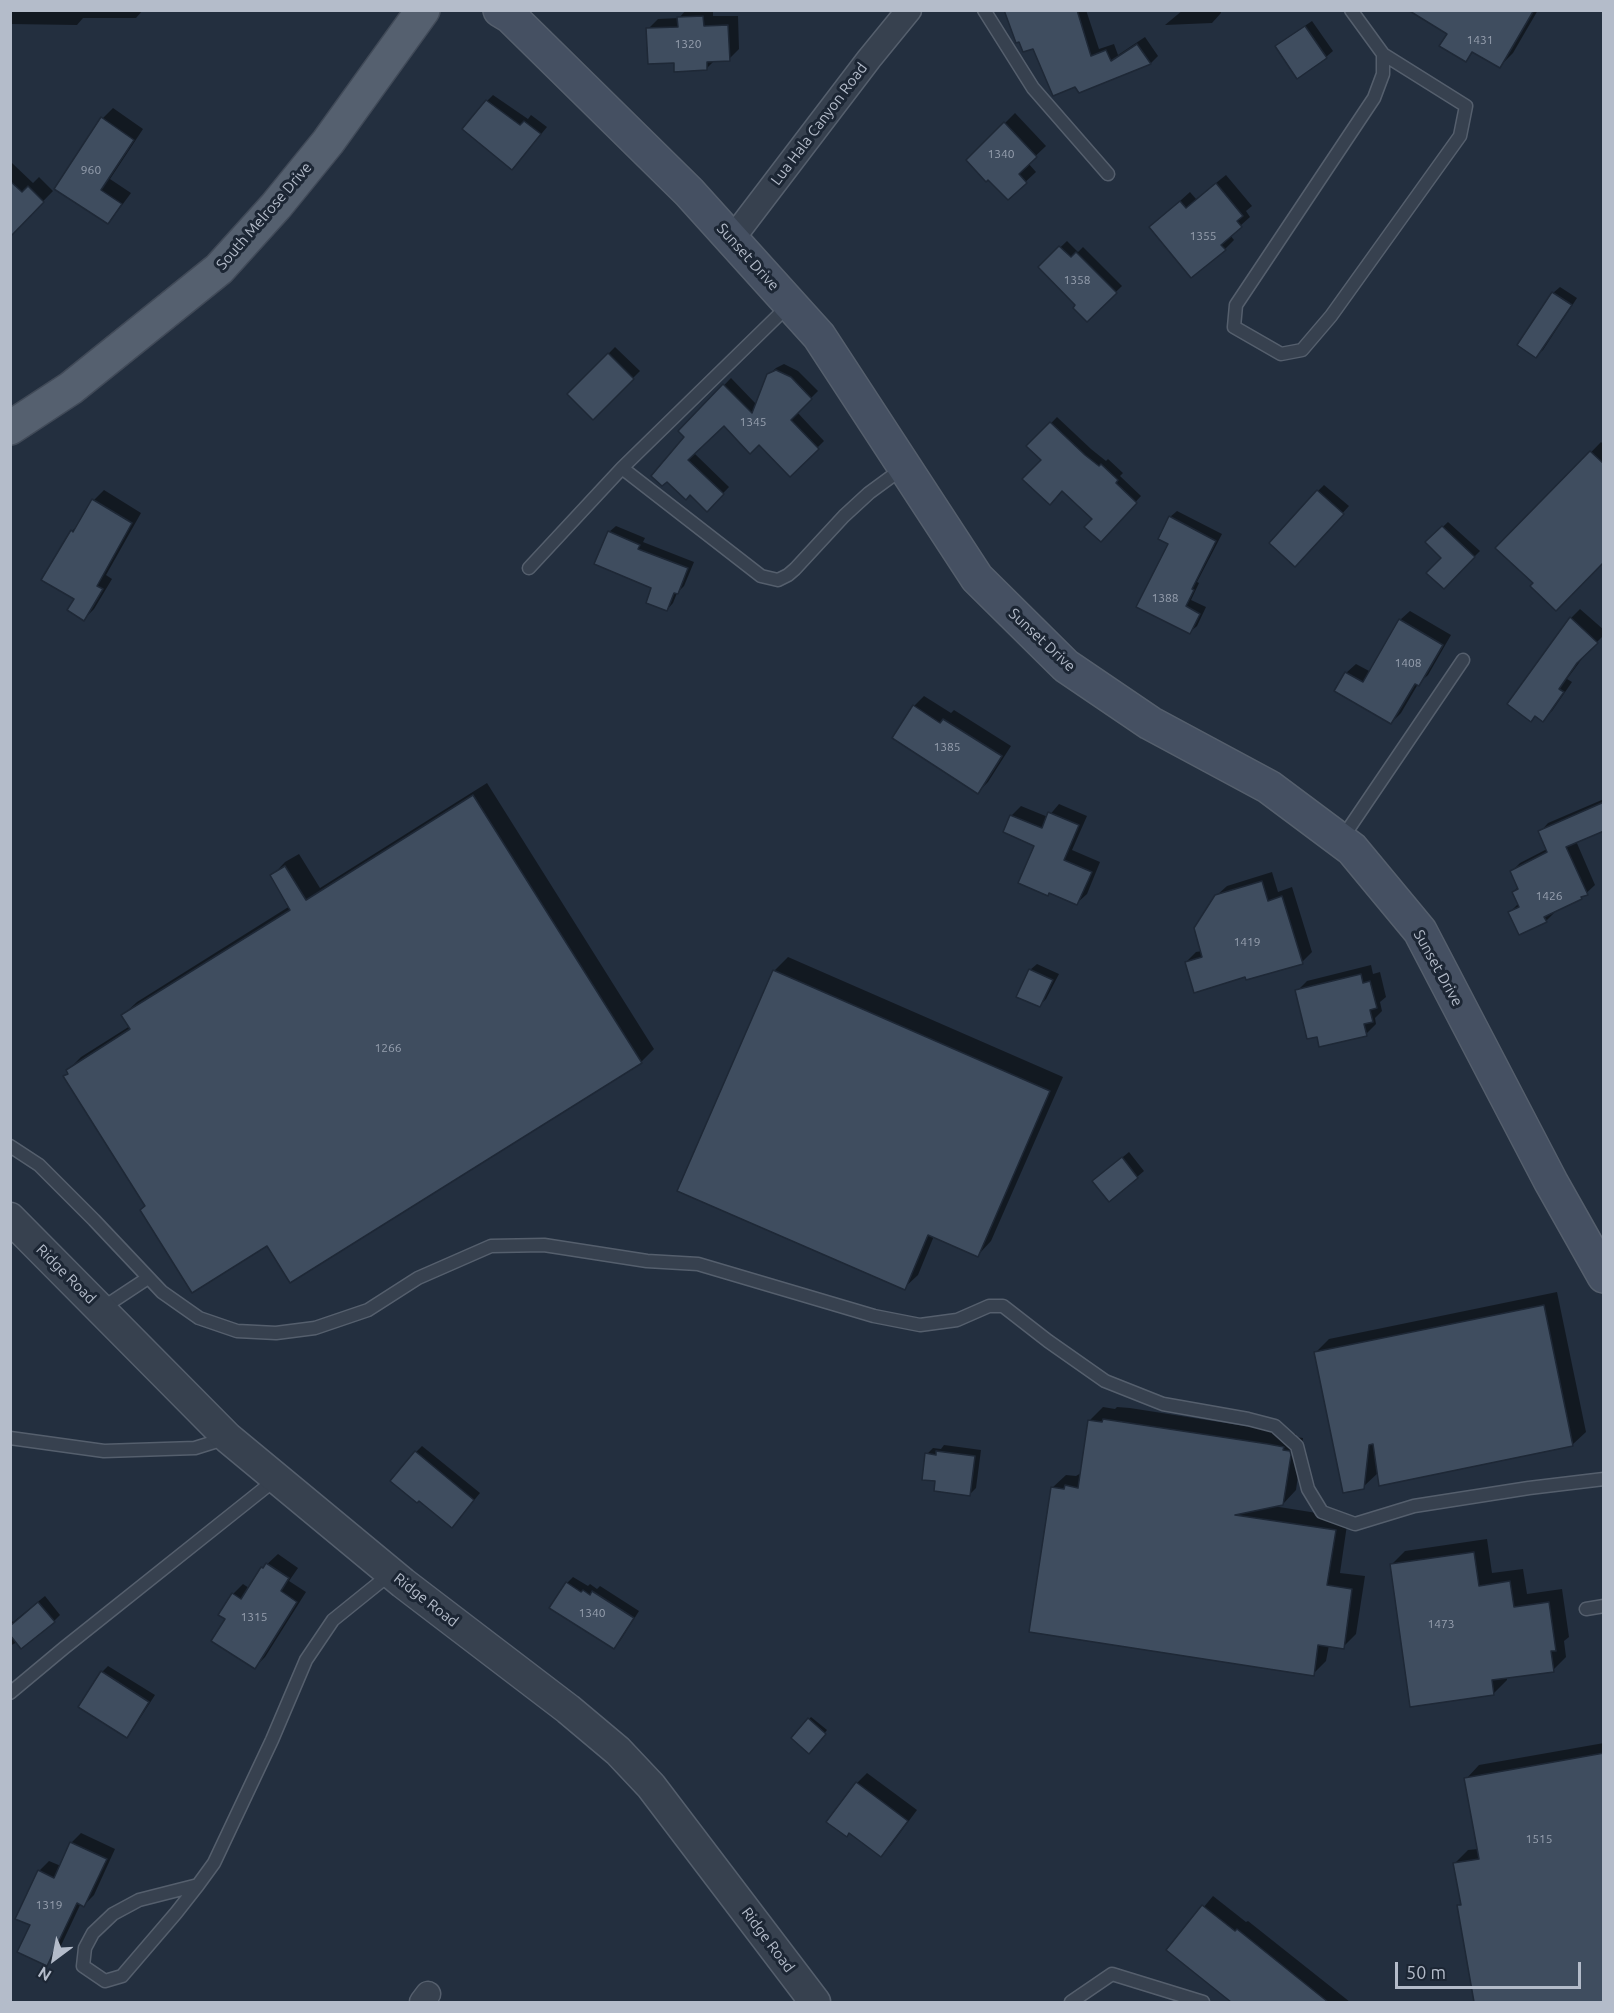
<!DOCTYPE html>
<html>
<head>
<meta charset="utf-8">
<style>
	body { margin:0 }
	#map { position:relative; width:1614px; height:2013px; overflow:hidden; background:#232f3f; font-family:Ubuntu,sans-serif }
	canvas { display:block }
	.frame { position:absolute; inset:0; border:12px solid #b4bcca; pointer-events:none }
	.north { position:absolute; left:24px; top:1929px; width:60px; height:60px; -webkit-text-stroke:4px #1c2634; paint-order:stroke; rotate:212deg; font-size:16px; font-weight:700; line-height:24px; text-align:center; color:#b4bcca }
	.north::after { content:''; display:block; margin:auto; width:21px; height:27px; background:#b4bcca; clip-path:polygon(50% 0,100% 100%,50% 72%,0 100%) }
	.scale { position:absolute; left:1395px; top:1962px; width:186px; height:27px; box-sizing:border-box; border:3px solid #b4bcca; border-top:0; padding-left:8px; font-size:18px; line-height:21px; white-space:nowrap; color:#b4bcca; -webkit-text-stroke:4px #1c2634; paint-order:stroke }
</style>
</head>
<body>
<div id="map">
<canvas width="1614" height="2013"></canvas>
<div class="frame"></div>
<div class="north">N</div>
<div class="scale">50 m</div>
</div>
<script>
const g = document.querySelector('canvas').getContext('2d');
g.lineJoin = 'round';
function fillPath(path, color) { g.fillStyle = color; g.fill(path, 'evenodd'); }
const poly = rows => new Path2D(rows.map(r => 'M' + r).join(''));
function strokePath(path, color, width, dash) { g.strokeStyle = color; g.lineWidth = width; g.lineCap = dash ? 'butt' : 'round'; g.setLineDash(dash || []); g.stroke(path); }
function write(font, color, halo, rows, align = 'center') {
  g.font = font + ' Ubuntu,sans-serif'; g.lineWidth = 6; g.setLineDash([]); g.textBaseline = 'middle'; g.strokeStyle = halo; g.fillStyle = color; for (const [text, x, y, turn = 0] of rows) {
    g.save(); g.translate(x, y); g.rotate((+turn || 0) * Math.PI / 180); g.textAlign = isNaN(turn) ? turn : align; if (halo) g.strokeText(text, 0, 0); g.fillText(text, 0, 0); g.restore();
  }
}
fillPath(poly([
	[10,10,143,10,136,18,83,18,77,25,10,24],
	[686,10,713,10,713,16,738,16,739,49,729,59,715,60,706,69,675,61,648,29,658,19,679,18],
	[1006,10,1086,10,1099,49,1114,44,1118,55,1145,37,1158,56,1151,63,1079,91,1034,47],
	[1183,10,1221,10,1221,13,1212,23,1165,25],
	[1415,10,1538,10,1513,53,1500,66,1474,51,1466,60,1449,33],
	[1312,21,1333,51,1326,57,1284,40],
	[493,95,528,119,531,115,547,127,518,162,487,101],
	[113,108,143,129,110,179,131,193,117,212,108,222,56,188,103,118],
	[1015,113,1046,146,1028,163,1036,172,1008,198,968,160],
	[12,163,33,183,39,177,53,191,13,232,10,230,10,165],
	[1226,175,1252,206,1246,211,1250,217,1230,235,1234,240,1225,249,1161,218,1190,192,1196,199],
	[1067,241,1078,252,1083,247,1122,286,1087,320,1077,305,1040,267],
	[1560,287,1577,298,1543,350,1536,356,1553,293],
	[615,347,640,371,593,418,569,394],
	[784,364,798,371,818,391,797,412,824,441,790,475,759,443,724,424,694,453,729,487,707,510,691,493,686,497,686,437,680,431,731,378,757,405,768,375,776,368],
	[1057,417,1091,449,1106,461,1108,459,1123,473,1120,476,1141,496,1106,534,1043,460,1029,446],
	[1601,442,1604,445,1604,560,1535,583,1498,548],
	[1324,485,1349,506,1301,559,1318,491],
	[104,490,141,513,106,575,112,579,94,609,84,619,76,599,72,531,81,522,94,500],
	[1177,511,1222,534,1197,582,1199,583,1191,600,1206,607,1197,626,1190,632,1170,544,1170,517],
	[1448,522,1480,551,1444,587,1443,558,1427,542],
	[616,526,645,538,643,542,694,562,684,586,677,593,673,603,667,610,653,587,609,532],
	[1580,609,1604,630,1604,635,1587,652,1567,679,1572,682,1552,711,1542,720,1571,618],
	[1410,611,1451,635,1428,675,1418,684,1401,713,1391,723,1346,673,1356,664,1371,672,1400,620],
	[924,696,951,713,954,710,1011,746,988,782,978,792,914,706],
	[487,783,654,1049,641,1062,268,1244,146,1205,65,1076,69,1072,68,1070,81,1057,130,1026,123,1015,137,1002,290,906,272,876,285,862,299,854,320,888],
	[1604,799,1604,829,1576,841,1595,885,1581,898,1553,911,1554,913,1546,921,1510,912,1519,903,1513,892,1519,886,1512,871,1520,863,1547,849,1540,832,1548,823],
	[1059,804,1087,816,1072,850,1100,862,1087,894,1077,903,1036,845,1011,816,1021,806,1048,817],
	[1272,872,1278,892,1292,887,1312,952,1302,962,1246,976,1186,962,1196,952,1202,951,1216,896,1227,886],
	[788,957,1063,1077,991,1241,978,1255,934,1236,918,1275,904,1288,774,971],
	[1037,964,1059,974,1046,999,1039,1006,1030,970],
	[1371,965,1373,974,1380,972,1386,997,1380,1002,1382,1011,1375,1018,1376,1024,1366,1034,1318,1035,1297,991,1307,981],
	[1129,1152,1144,1171,1137,1177,1101,1175],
	[1557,1292,1586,1432,1572,1445,1379,1472,1363,1487,1316,1352,1329,1339],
	[1103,1407,1115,1409,1117,1407,1130,1408,1296,1434,1296,1437,1303,1438,1296,1490,1283,1504,1273,1506,1348,1518,1340,1573,1365,1576,1356,1634,1343,1647,1329,1645,1326,1661,1313,1674,1052,1488,1066,1475,1076,1476,1081,1473,1089,1421],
	[944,1445,981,1450,976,1488,970,1494,937,1480,927,1454,933,1448,941,1449],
	[422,1446,480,1493,458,1520,416,1452],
	[1487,1539,1492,1573,1523,1569,1527,1594,1562,1589,1569,1637,1564,1641,1566,1657,1553,1670,1507,1677,1507,1680,1494,1693,1392,1564,1405,1551],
	[278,1554,298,1568,289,1581,306,1592,265,1657,255,1667,227,1619,233,1594,243,1584,249,1588,263,1568],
	[573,1577,588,1586,590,1584,597,1589,600,1586,639,1611,620,1641,614,1647,567,1583],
	[45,1596,60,1615,54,1621,10,1646,10,1619,13,1622],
	[108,1666,155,1695,133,1729,127,1736,102,1672],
	[811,1717,827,1730,809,1752,793,1738],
	[1604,1743,1604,2002,1476,2002,1458,1906,1462,1903,1454,1864,1468,1850,1478,1849,1466,1779,1479,1765],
	[867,1773,917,1810,891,1845,881,1855,849,1832,828,1821,857,1783],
	[81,1833,115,1849,94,1895,84,1905,81,1903,57,1954,47,1964,32,1925,39,1871,49,1861,61,1866,71,1843],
	[1213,1896,1246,1922,1248,1921,1350,2002,1234,2002,1168,1950]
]), '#0007');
const building = poly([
	[1004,10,1077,10,1091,56,1106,50,1111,61,1137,44,1151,64,1079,93,1075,87,1053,96,1033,49,1023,52,1019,42,1016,43,1004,10],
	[1408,10,1534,10,1500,68,1472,52,1466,62,1439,46,1447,34,1408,10],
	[703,16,704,26,728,25,730,61,707,62,707,70,674,72,674,63,648,64,646,28,678,27,677,17,703,16],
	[1305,26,1327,58,1297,79,1275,46,1305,26],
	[486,100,520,125,524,121,541,134,512,170,462,129,486,100],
	[101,117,134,140,101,190,122,204,108,224,54,189,101,117],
	[1004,122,1037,157,1019,174,1027,183,1008,200,988,180,986,182,966,160,1004,122],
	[10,181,22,192,28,186,44,202,10,237,10,181],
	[1216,183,1243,216,1237,221,1242,227,1221,245,1226,250,1191,278,1149,227,1180,201,1186,208,1216,183],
	[1059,246,1071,257,1076,252,1117,293,1087,322,1073,308,1075,305,1038,267,1059,246],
	[1552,292,1572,305,1536,358,1517,345,1552,292],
	[608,353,634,379,593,420,567,394,608,353],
	[776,370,791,377,812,399,791,420,819,449,790,477,759,445,750,454,724,426,688,460,724,494,707,512,690,495,686,500,667,482,662,486,651,476,684,437,678,431,723,384,752,413,767,374,776,370],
	[1050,422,1085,455,1099,466,1101,464,1118,480,1116,483,1137,503,1101,542,1084,527,1092,519,1062,491,1050,505,1022,479,1041,460,1026,446,1050,422],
	[1590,451,1604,464,1604,562,1556,611,1530,586,1533,583,1495,548,1590,451],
	[1317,490,1344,514,1295,567,1269,543,1317,490],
	[92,499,132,523,97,586,103,589,84,621,67,610,74,599,41,580,71,530,73,532,92,499],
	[1169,516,1216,541,1192,589,1194,590,1186,606,1200,614,1190,634,1136,607,1168,544,1158,539,1169,516],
	[1442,526,1475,557,1444,589,1426,573,1441,558,1425,542,1442,526],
	[608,531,640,545,638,549,688,568,678,594,674,593,667,611,646,603,651,588,594,564,608,531],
	[1570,617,1598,643,1577,663,1559,689,1564,692,1543,722,1535,716,1531,722,1507,704,1570,617],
	[1399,619,1443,645,1419,686,1415,684,1391,724,1334,691,1345,672,1363,682,1399,619],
	[913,705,940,723,943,719,1002,756,978,794,892,738,913,705],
	[473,795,642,1063,290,1283,267,1246,192,1293,140,1210,145,1206,63,1076,68,1074,66,1070,130,1029,121,1015,290,910,270,875,285,866,306,900,473,795],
	[1604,802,1604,831,1566,847,1588,895,1581,897,1582,899,1544,917,1547,922,1519,935,1508,912,1519,907,1512,892,1518,889,1510,871,1547,852,1538,831,1604,802],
	[1048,812,1079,825,1064,860,1092,872,1077,905,1049,893,1048,896,1018,883,1034,846,1003,832,1010,815,1042,828,1048,812],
	[1262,881,1268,901,1282,896,1303,964,1246,980,1245,977,1194,993,1185,962,1202,957,1194,928,1215,895,1262,881],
	[1029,969,1053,980,1040,1007,1016,997,1029,969],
	[773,970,1050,1091,978,1257,928,1235,905,1290,677,1191,773,970],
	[1361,974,1363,983,1370,981,1377,1008,1370,1010,1373,1022,1364,1024,1367,1036,1319,1047,1317,1037,1307,1039,1295,990,1361,974],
	[1122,1157,1138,1178,1109,1202,1092,1181,1122,1157],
	[1544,1305,1573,1446,1379,1486,1373,1444,1369,1445,1364,1489,1343,1493,1314,1352,1544,1305],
	[1103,1419,1268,1444,1284,1447,1283,1450,1290,1451,1291,1455,1283,1505,1235,1515,1336,1530,1327,1585,1352,1589,1344,1649,1318,1645,1314,1676,1029,1632,1051,1487,1064,1489,1065,1485,1078,1488,1088,1420,1102,1422,1103,1419],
	[415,1451,474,1500,452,1528,419,1501,417,1503,390,1481,415,1451],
	[936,1451,975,1456,970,1496,934,1491,935,1481,922,1480,925,1453,936,1455,936,1451],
	[1474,1552,1479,1586,1510,1581,1514,1607,1549,1602,1556,1651,1551,1651,1554,1672,1492,1680,1494,1695,1410,1707,1390,1564,1474,1552],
	[266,1563,289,1578,281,1591,297,1602,255,1669,211,1641,225,1619,218,1615,232,1593,241,1599,261,1567,263,1568,266,1563],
	[566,1582,581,1592,583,1590,590,1595,592,1591,634,1618,614,1649,549,1608,566,1582],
	[38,1602,55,1622,21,1649,10,1635,10,1626,38,1602],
	[101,1671,149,1702,127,1738,78,1707,101,1671],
	[808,1718,826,1734,809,1754,791,1738,808,1718],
	[1604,1753,1604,2002,1474,2002,1457,1905,1461,1905,1453,1863,1479,1859,1464,1778,1604,1753],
	[856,1782,908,1821,881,1857,849,1833,847,1837,826,1822,856,1782],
	[70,1842,107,1859,84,1907,77,1903,47,1966,17,1952,30,1925,15,1919,38,1870,54,1878,70,1842],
	[1202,1905,1235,1931,1237,1929,1328,2002,1231,2002,1166,1950,1202,1905]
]);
fillPath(building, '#3f4d5f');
strokePath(building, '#1e2836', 1.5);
const service = poly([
	[984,10,1033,88,1108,174],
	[1351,10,1383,54,1466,106,1460,136,1331,316,1302,350,1281,354,1234,327,1236,305,1374,98,1383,74,1383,54],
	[622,468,761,576,778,580,788,575,795,569,844,516,869,493,903,468],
	[529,568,622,468,789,305],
	[1341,840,1463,660],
	[10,1146,39,1165,94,1220,162,1292,199,1318,237,1331,276,1333,315,1328,368,1310,418,1278,491,1246,544,1245,647,1261,698,1264,874,1316,920,1325,957,1320,989,1306,1003,1306,1048,1341,1105,1381,1163,1404,1248,1419,1275,1426,1297,1446,1308,1489,1322,1512,1355,1524,1414,1506,1529,1488,1604,1479],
	[101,1309,148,1278],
	[10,1438,104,1451,195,1448,227,1438],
	[1586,1609,1604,1606],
	[10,1693,64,1648,276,1479],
	[198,1885,139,1900,113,1914,93,1933,85,1948,83,1966,105,1981,122,1976,176,1913,198,1885,214,1863,272,1740,306,1660,333,1620,390,1574],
	[1071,2002,1112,1974,1203,2002]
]);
const minor = poly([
	[732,239,869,59,909,10],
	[422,2002,428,1994]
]);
const tertiary = poly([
	[10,1218,228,1438,403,1583,568,1709,618,1751,651,1786,815,2002]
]);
const secondary = poly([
	[500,10,510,16,689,192,819,336,977,578,1066,666,1150,723,1269,787,1352,849,1420,931,1551,1182,1604,1276]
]);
const primary = poly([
	[10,428,71,388,219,269,276,206,328,142,423,10]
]);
strokePath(service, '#555f6d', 15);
strokePath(minor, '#555f6d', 27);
strokePath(tertiary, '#555f6d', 33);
strokePath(secondary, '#555f6d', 36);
strokePath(primary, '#414a58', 36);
strokePath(service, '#37414f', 12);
strokePath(minor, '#37414f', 24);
strokePath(tertiary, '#37414f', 30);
strokePath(secondary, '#455062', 33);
strokePath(primary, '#55606f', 33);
write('12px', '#97a0af', null, [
	["1431",1480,40],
	["1320",688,44],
	["1340",1001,154],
	["960",91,170],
	["1355",1203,236],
	["1358",1077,280],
	["1345",753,422],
	["1388",1165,598],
	["1408",1408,663],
	["1385",947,747],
	["1426",1549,896],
	["1419",1247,942],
	["1266",388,1048],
	["1340",592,1613],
	["1315",254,1617],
	["1473",1441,1624],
	["1515",1539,1839],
	["1319",49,1905]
]);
write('15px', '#b4bcca', '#1c2634', [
	["Lua Hala Canyon Road",819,124,-53],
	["South Melrose Drive",264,216,-49],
	["Sunset Drive",748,257,48],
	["Sunset Drive",1042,640,43],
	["Sunset Drive",1438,968,61],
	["Ridge Road",66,1274,45],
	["Ridge Road",426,1600,38],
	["Ridge Road",768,1940,53]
]);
</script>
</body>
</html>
